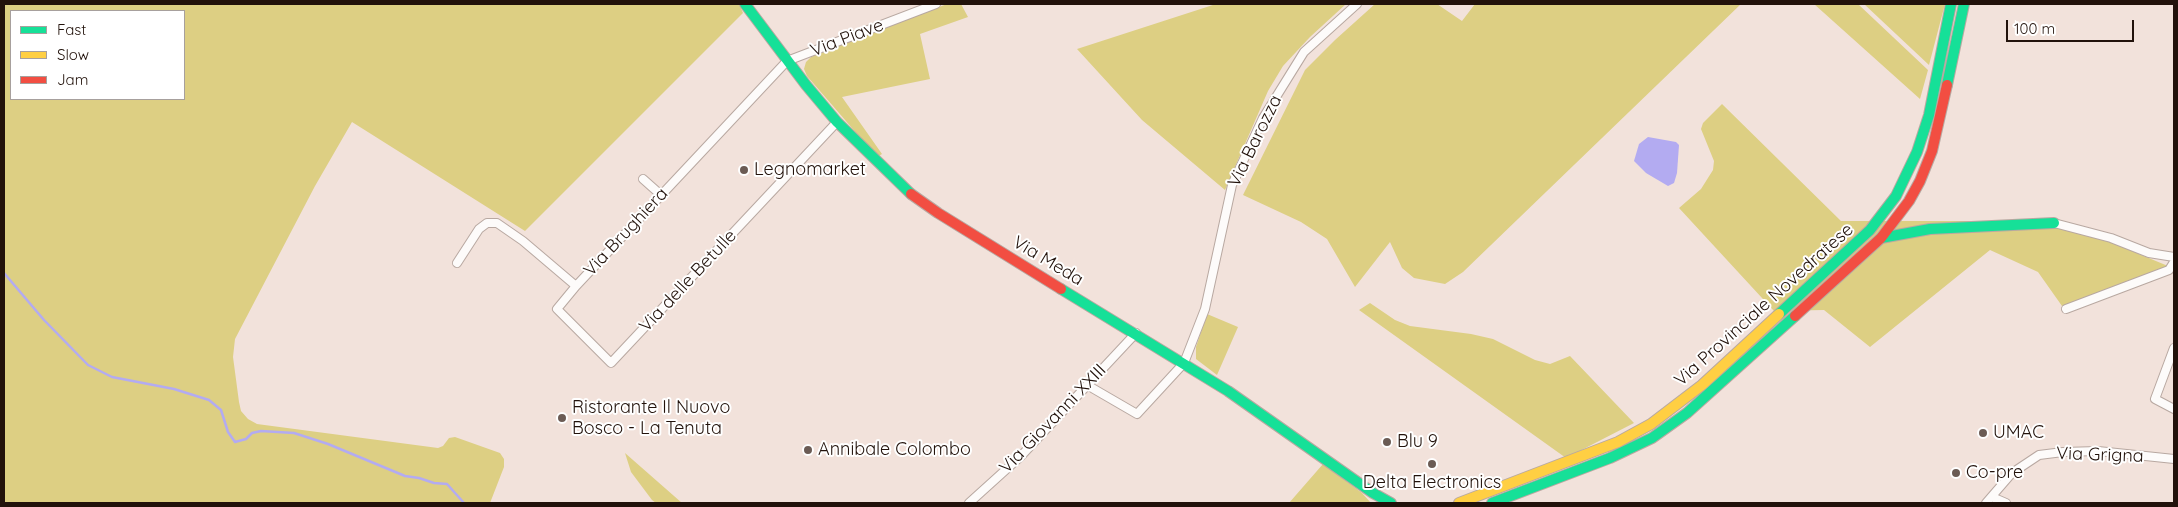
<!DOCTYPE html>
<html>
<head>
<meta charset="utf-8">
<style>
	body { margin:0 }
	#map { position:relative; width:2178px; height:507px; overflow:hidden; background:#f2e2db; font-family:Quicksand,sans-serif }
	canvas { display:block }
	.frame { position:absolute; inset:0; border:5px solid #22120b; pointer-events:none }
	.legend { position:absolute; left:10px; top:10px; width:175px; height:90px; box-sizing:border-box; background:#fff; border:1px solid #a7a09d; margin:0; padding:6px 9px; list-style:none; font-size:15px; color:#22120b }
	.legend li { display:flex; align-items:center; gap:10px; height:25px }
	.legend b { width:25px; border:1px solid #a7a09d }
	.scale { position:absolute; left:2006px; top:20px; width:128px; height:22px; box-sizing:border-box; border:2px solid #22120b; border-top:0; padding-left:6px; font-size:15px; line-height:18px; white-space:nowrap; color:#22120b; -webkit-text-stroke:4px #fff; paint-order:stroke }
</style>
</head>
<body>
<div id="map">
<canvas width="2178" height="507"></canvas>
<div class="frame"></div>
<ul class="legend">
<li><b style="height:6px;background:#16e098"></b>Fast</li>
<li><b style="height:6px;background:#ffcf43"></b>Slow</li>
<li><b style="height:6px;background:#f24e42"></b>Jam</li>
</ul>
<div class="scale">100 m</div>
</div>
<script>
const g = document.querySelector('canvas').getContext('2d');
g.lineJoin = 'round';
function fillPath(path, color) { g.fillStyle = color; g.fill(path, 'evenodd'); }
const poly = rows => new Path2D(rows.map(r => 'M' + r).join(''));
function strokePath(path, color, width, dash) { g.strokeStyle = color; g.lineWidth = width; g.lineCap = dash ? 'butt' : 'round'; g.setLineDash(dash || []); g.stroke(path); }
function write(font, color, halo, rows, align = 'center') {
  g.font = font + ' Quicksand,sans-serif'; g.lineWidth = 4; g.setLineDash([]); g.textBaseline = 'middle'; g.strokeStyle = halo; g.fillStyle = color; for (const [text, x, y, turn = 0] of rows) {
    g.save(); g.translate(x, y); g.rotate((+turn || 0) * Math.PI / 180); g.textAlign = isNaN(turn) ? turn : align; if (halo) g.strokeText(text, 0, 0); g.fillText(text, 0, 0); g.restore();
  }
}
fillPath(poly([
	[4,4,739,4,743,13,525,231,352,122,315,186,235,339,233,357,239,402,241,411,248,419,257,424,438,448,443,446,449,438,455,437,500,453,504,459,504,467,490,503,4,503],
	[184,11,184,99,11,99,11,11],
	[947,4,961,4,968,17,920,34,930,79,842,97,882,154,877,157,807,76,804,69,806,62,811,57],
	[1216,4,1346,4,1310,37,1283,66,1268,91,1225,190,1142,120,1077,49],
	[1375,4,1437,4,1462,21,1475,4,1741,4,1463,272,1445,284,1414,278,1402,268,1390,242,1355,287,1327,239,1301,222,1243,195,1305,70,1335,40],
	[1814,4,1858,4,1928,70,1920,99],
	[1864,4,1945,4,1929,65],
	[1722,104,1841,221,2059,221,2168,266,2062,306,2038,272,1990,250,1870,347,1824,310,1774,311,1679,208,1701,189,1713,170,1714,161,1701,129,1703,123],
	[1370,303,1395,320,1410,326,1471,334,1493,339,1535,360,1550,364,1570,356,1634,423,1566,458,1359,310],
	[1207,314,1238,327,1217,375,1196,359,1196,347],
	[625,453,682,503,656,503,652,500,631,472],
	[1323,464,1362,493,1371,503,1289,503]
]), '#ddcf83');
fillPath(poly([
	[1648,137,1676,142,1679,145,1677,173,1674,183,1668,186,1646,173,1634,161,1639,144]
]), '#b3abf1');
strokePath(poly([
	[4,273,44,320,88,365,112,377,174,389,209,400,221,410,228,432,235,442,246,439,252,433,261,431,294,433,328,444,405,476,419,478,434,483,447,484,464,503]
]), '#b3abf1', 2.5);
const street = poly([
	[643,179,661,195],
	[2054,223,2111,238,2149,253,2174,257],
	[457,263,479,229,487,223,497,223,523,241,576,286,787,61,936,4],
	[576,286,557,309,611,363,837,122],
	[2066,309,2169,270,2174,262],
	[2174,348,2155,399,2174,409],
	[1087,385,1137,414,1184,363,1205,309,1232,185,1263,118,1304,52,1357,4],
	[1992,497,2006,503],
	[969,503,1021,456,1136,333],
	[1986,503,2012,473,2039,455,2063,452,2098,451,2174,459]
]);
const fast = poly([
	[745,4,806,85,837,122,911,194],
	[1947,85,1964,4],
	[1881,238,1930,229,2054,223],
	[1061,289,1228,391,1373,493,1391,503],
	[1779,314,1870,230,1896,196,1917,152,1929,115,1951,4],
	[1492,503,1610,458,1652,438,1687,413,1795,316]
]);
const slow = poly([
	[1459,503,1618,442,1651,424,1702,385,1779,314]
]);
const jam = poly([
	[911,194,938,213,1061,289],
	[1795,316,1881,238,1909,201,1920,181,1932,151,1947,85]
]);
strokePath(street, '#b8a8a1', 10);
strokePath(fast, '#b8a8a1', 12);
strokePath(slow, '#b8a8a1', 12);
strokePath(jam, '#b8a8a1', 12);
strokePath(street, '#fdfbfa', 8);
strokePath(fast, '#16e098', 10);
strokePath(slow, '#ffcf43', 10);
strokePath(jam, '#f24e42', 10);
for (const [x, y, r, color] of [
	[744,170,5,"#6b5b54"],
	[562,418,5,"#6b5b54"],
	[1983,433,5,"#6b5b54"],
	[1387,442,5,"#6b5b54"],
	[808,450,5,"#6b5b54"],
	[1432,464,5,"#6b5b54"],
	[1956,473,5,"#6b5b54"]
]) { const dot = new Path2D(); dot.arc(x, y, r, 0, 2 * Math.PI); g.fillStyle = color; g.fill(dot); strokePath(dot, '#fff', 2); }
write('18px', '#22120b', '#fff', [
	["Via Piave",847,38,-21],
	["Via Barozza",1255,141,-64],
	["Via Brughiera",626,232,-47],
	["Via Meda",1048,261,31],
	["Via delle Betulle",688,281,-47],
	["Via Provinciale Novedratese",1764,305,-42],
	["Via Giovanni XXIII",1053,419,-46],
	["Via Grigna",2100,455,2]
]);
write('18px', '#22120b', '#fff', [
	["Legnomarket",754,170],
	["Ristorante Il Nuovo",572,408],
	["Bosco - La Tenuta",572,429],
	["UMAC",1993,433],
	["Blu 9",1397,442],
	["Annibale Colombo",818,450],
	["Co-pre",1966,473],
	["Delta Electronics",1432,483,"center"]
], 'left');
</script>
</body>
</html>
